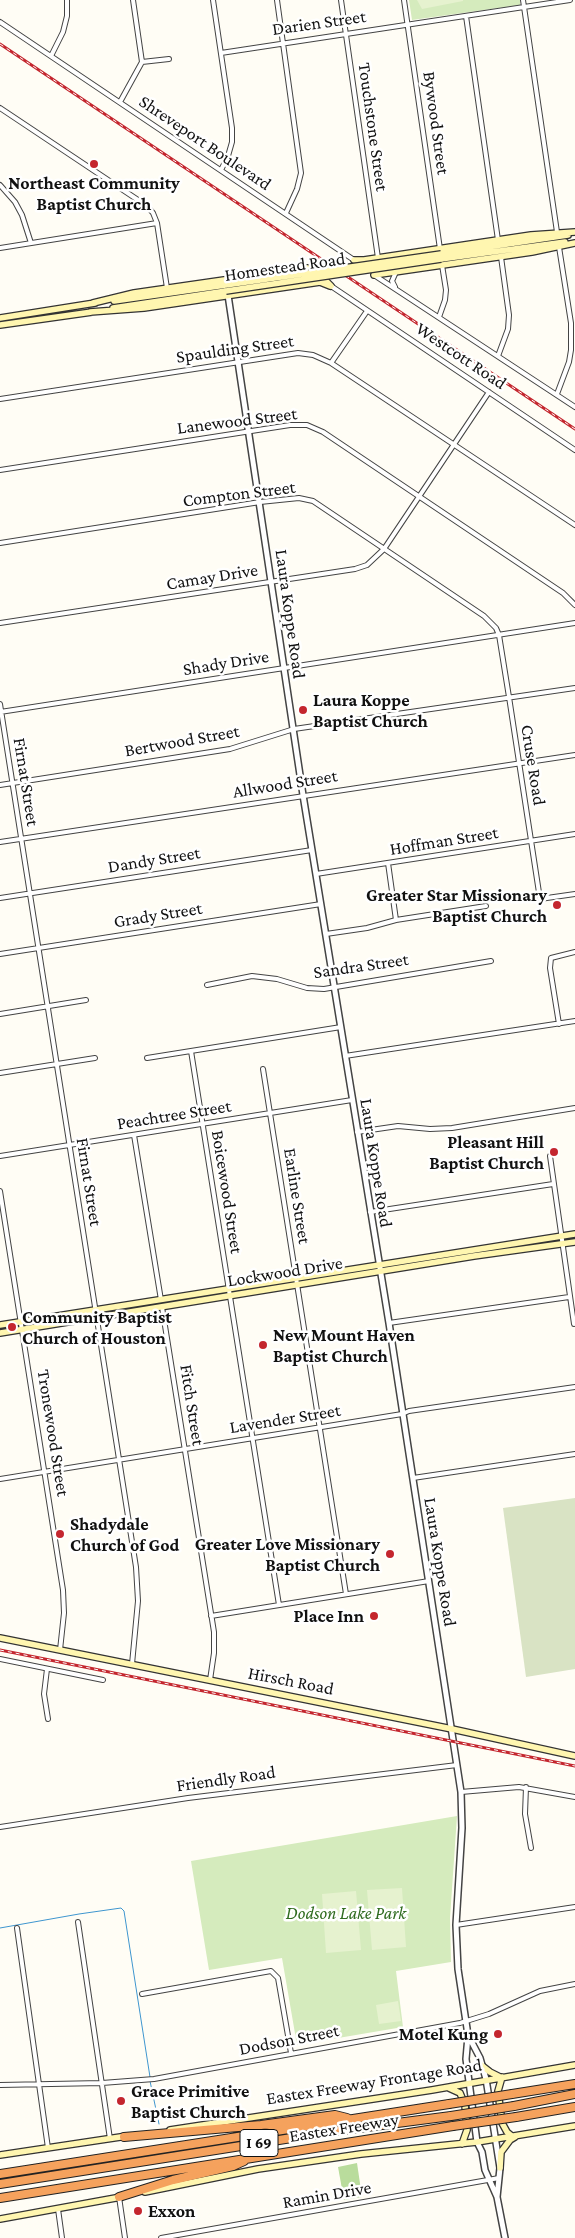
<!DOCTYPE html>
<html>
<head>
<meta charset="utf-8">
<style>
	body { margin:0 }
	canvas { display:block; background:#fffdf5 }
</style>
</head>
<body>
<canvas width="575" height="2238"></canvas>
<script>
const g = document.querySelector('canvas').getContext('2d');
g.lineJoin = 'round';
function fillPath(path, color) { g.fillStyle = color; g.fill(path, 'evenodd'); }
const poly = rows => new Path2D(rows.map(r => 'M' + r).join(''));
function strokePath(path, color, width, dash) { g.strokeStyle = color; g.lineWidth = width; g.lineCap = dash ? 'butt' : 'round'; g.setLineDash(dash || []); g.stroke(path); }
function write(font, color, halo, rows, align = 'center') {
  g.font = font + ' "Crimson Pro",serif'; g.lineWidth = 5; g.setLineDash([]); g.textBaseline = 'middle'; g.strokeStyle = halo; g.fillStyle = color; for (const [text, x, y, turn = 0] of rows) {
    g.save(); g.translate(x, y); g.rotate((+turn || 0) * Math.PI / 180); g.textAlign = isNaN(turn) ? turn : align; if (halo) g.strokeText(text, 0, 0); g.fillText(text, 0, 0); g.restore();
  }
}
fillPath(poly([
	[409,0,520,0,520,5,412,20],
	[457,1816,450,1918,451,1962,396,1971,403,2027,297,2045,282,1958,209,1970,191,1861]
]), '#d5ebbd');
fillPath(poly([
	[357,2163,362,2197,344,2200,338,2167]
]), '#b9dc9c');
fillPath(poly([
	[575,1498,575,1669,526,1677,503,1508]
]), '#d9e3c4');
fillPath(poly([
	[417,0,463,0,463,1,422,9],
	[402,1888,406,1947,372,1950,367,1890],
	[356,1891,361,1950,326,1953,322,1894],
	[398,2001,401,2021,379,2024,376,2005]
]), '#e6f2cf');
strokePath(poly([
	[0,1928,79,1914,121,1908,124,1911,150,2077],
	[150,2081,159,2124]
]), '#3f96cf', 1);
const minor = poly([
	[213,0,232,128,232,142,228,156,221,170],
	[277,0,301,173,297,189,286,213],
	[341,0,378,258],
	[404,0,440,249],
	[523,0,557,232],
	[466,16,498,240],
	[0,22,354,260],
	[221,53,570,0],
	[51,56,63,32,67,16,67,0],
	[142,62,169,59],
	[120,102,142,62,133,0],
	[0,108,147,206,153,213,157,223,167,288],
	[0,185,15,202,22,215,31,243],
	[0,248,157,223],
	[374,275,575,407],
	[331,286,575,450],
	[395,287,392,281,396,272],
	[439,317,445,300,446,290,442,265],
	[498,356,508,329,509,315,501,257],
	[331,363,367,311],
	[557,394,569,362,571,350,571,323,559,247],
	[0,399,298,353,313,355,331,363,575,525],
	[0,470,290,425,307,425,323,432,563,593,575,605],
	[0,543,260,502,299,498,313,501,484,616,496,628,499,635,509,697,540,899,575,894],
	[0,623,355,569,367,565,384,549,489,392],
	[0,704,136,1567,138,1601,132,1664],
	[0,712,575,623],
	[0,785,230,749,294,729,575,688],
	[0,842,575,755],
	[388,863,396,920],
	[316,874,575,834],
	[0,898,312,850],
	[326,934,367,928,396,920,486,906],
	[0,954,321,904],
	[207,985,252,976,277,979,307,988,324,989,491,961],
	[0,1014,86,1000],
	[559,1024,550,968,551,958,575,952],
	[191,1051,279,1605],
	[345,1056,575,1021],
	[147,1058,341,1027],
	[263,1069,346,1594],
	[0,1073,95,1058],
	[357,1132,398,1126,430,1129,452,1128,575,1108],
	[134,1135,161,1300],
	[0,1156,352,1100],
	[550,1156,574,1324],
	[0,1191,63,1590,64,1613,60,1650],
	[370,1212,553,1184],
	[162,1307,214,1632,214,1653,210,1680],
	[389,1323,569,1297],
	[413,1478,575,1454],
	[0,1479,402,1414,409,1411,575,1387],
	[211,1616,429,1581],
	[0,1659,103,1680],
	[47,1669,44,1694,48,1719],
	[526,1787,525,1814,531,1848],
	[461,1792,519,1787,575,1797],
	[0,1827,188,1798,457,1765],
	[78,1922,110,2139],
	[456,1925,575,1907],
	[17,1928,48,2148],
	[142,1994,271,1971,278,1978,291,2053],
	[0,2085,102,2083,154,2079,460,2023,489,2014,540,1991,575,1984],
	[119,2197,125,2238],
	[58,2209,62,2238],
	[161,2238,499,2178]
]);
const tertiary = poly([
	[228,295,303,795,389,1323,461,1792,462,1828,456,1925,458,1969,468,2035,480,2058,486,2079,500,2168,497,2197],
	[468,2036,466,2059,477,2142,482,2152,485,2170,497,2197,505,2238]
]);
const secondary = poly([
	[441,254,568,235],
	[441,259,565,242],
	[354,260,364,260,531,235,575,232],
	[374,275,532,252,575,243],
	[114,301,226,285],
	[93,303,134,293,307,268,314,269,331,286],
	[113,308,226,291],
	[90,312,144,308,320,282,330,286],
	[0,318,95,303],
	[0,325,92,312],
	[0,1325,575,1234],
	[0,1333,474,1256,575,1242],
	[0,1638,452,1729,575,1756],
	[481,2065,490,2072,500,2077],
	[502,2077,498,2091,502,2123,507,2132,513,2137],
	[449,2088,460,2093,465,2105,467,2130,462,2144],
	[170,2130,432,2090,575,2065],
	[0,2155,127,2136],
	[500,2168,501,2152,510,2140,515,2137],
	[145,2192,258,2169,361,2154,477,2142,575,2126],
	[0,2219,121,2197]
]);
const motorway = poly([
	[512,2094,575,2084],
	[514,2106,575,2094],
	[516,2117,575,2107],
	[124,2137,261,2125,335,2115,347,2118],
	[0,2174,449,2104],
	[0,2184,336,2131,451,2116],
	[119,2197,173,2180,233,2166,244,2161],
	[0,2198,453,2126]
]);
strokePath(minor, '#444', 6);
strokePath(tertiary, '#444', 8);
strokePath(secondary, '#333', 8);
strokePath(motorway, '#222', 10);
strokePath(minor, '#fff', 4);
strokePath(tertiary, '#fff', 5);
strokePath(secondary, '#fff6b0', 5.5);
strokePath(motorway, '#f5a25d', 8);
const rail = poly([
	[0,44,575,429],
	[0,1650,575,1766]
]);
strokePath(rail, '#c4262e', 3);
strokePath(rail, '#fff', 1, [4]);
const secondaryBridge = poly([
	[226,285,441,254],
	[226,291,441,259]
]);
const motorwayBridge = poly([
	[449,2104,512,2094],
	[451,2116,514,2106],
	[453,2126,516,2117]
]);
strokePath(secondaryBridge, '#333', 8, []);
strokePath(motorwayBridge, '#222', 10, []);
strokePath(secondaryBridge, '#fff6b0', 5.5);
strokePath(motorwayBridge, '#f5a25d', 8);
for (const [x, y, r, color] of [
	[94,164,5,"#c4262e"],
	[303,710,5,"#c4262e"],
	[557,905,5,"#c4262e"],
	[554,1152,5,"#c4262e"],
	[12,1327,5,"#c4262e"],
	[263,1345,5,"#c4262e"],
	[60,1534,5,"#c4262e"],
	[390,1554,5,"#c4262e"],
	[374,1616,5,"#c4262e"],
	[498,2034,5,"#c4262e"],
	[121,2101,5,"#c4262e"],
	[138,2211,5,"#c4262e"]
]) { const dot = new Path2D(); dot.arc(x, y, r, 0, 2 * Math.PI); g.fillStyle = color; g.fill(dot); strokePath(dot, '#fff', 2); }
for (const [x, y, w] of [
	[259,2143,38]
]) { const box = new Path2D(); box.roundRect(x - w / 2, y - 13.5, w, 27, 4); g.fillStyle = '#fff'; g.fill(box); strokePath(box, '#111', 1); }
write('bold 16px', '#111', null, [
	["I 69",259,2143]
]);
write('18px', '#111', '#fff', [
	["Darien Street",319,23,-8],
	["Bywood Street",436,123,82],
	["Touchstone Street",373,127,82],
	["Shreveport Boulevard",205,143,34],
	["Homestead Road",285,267,-8],
	["Spaulding Street",235,349,-8],
	["Westcott Road",461,356,34],
	["Lanewood Street",237,421,-7],
	["Compton Street",239,494,-7],
	["Camay Drive",212,577,-9],
	["Laura Koppe Road",290,614,82],
	["Shady Drive",226,663,-9],
	["Bertwood Street",182,741,-10],
	["Cruse Road",533,765,81],
	["Firnat Street",26,782,81],
	["Allwood Street",285,784,-9],
	["Hoffman Street",444,841,-9],
	["Dandy Street",154,860,-9],
	["Grady Street",158,915,-9],
	["Sandra Street",361,966,-8],
	["Peachtree Street",174,1115,-9],
	["Laura Koppe Road",376,1163,81],
	["Firnat Street",89,1182,81],
	["Boicewood Street",227,1192,81],
	["Earline Street",297,1196,81],
	["Lockwood Drive",285,1272,-9],
	["Fitch Street",192,1405,81],
	["Lavender Street",285,1419,-9],
	["Tronewood Street",53,1433,81],
	["Laura Koppe Road",440,1562,81],
	["Hirsch Road",291,1681,11],
	["Friendly Road",226,1779,-8],
	["Dodson Street",289,2040,-11],
	["Eastex Freeway Frontage Road",374,2082,-9],
	["Eastex Freeway",344,2128,-9],
	["Ramin Drive",327,2195,-10]
]);
write('bold 18px', '#111', '#fff', [
	["Northeast Community",94,183,"center"],
	["Baptist Church",94,204,"center"],
	["Laura Koppe",313,700],
	["Baptist Church",313,721],
	["Greater Star Missionary",547,895,"right"],
	["Baptist Church",547,916,"right"],
	["Pleasant Hill",544,1142,"right"],
	["Baptist Church",544,1163,"right"],
	["Community Baptist",22,1317],
	["Church of Houston",22,1338],
	["New Mount Haven",273,1335],
	["Baptist Church",273,1356],
	["Shadydale",70,1524],
	["Church of God",70,1545],
	["Greater Love Missionary",380,1544,"right"],
	["Baptist Church",380,1565,"right"],
	["Place Inn",364,1616,"right"],
	["Motel Kung",488,2034,"right"],
	["Grace Primitive",131,2091],
	["Baptist Church",131,2112],
	["Exxon",148,2211]
], 'left');
write('italic 18px', '#2f6b1f', '#fff', [
	["Dodson Lake Park",346,1913]
]);
</script>
</body>
</html>
